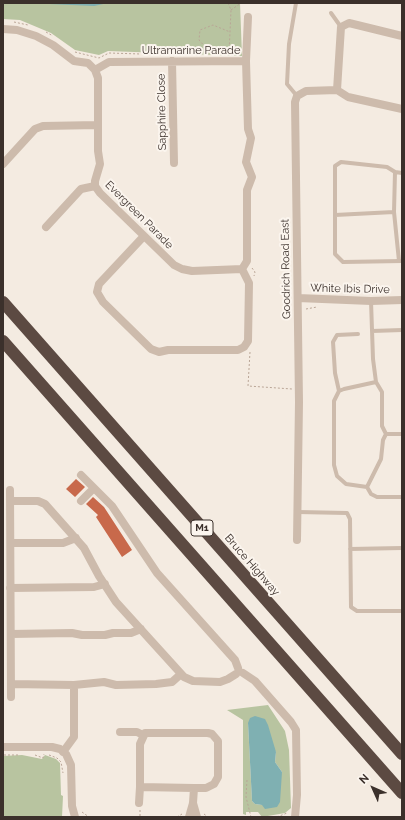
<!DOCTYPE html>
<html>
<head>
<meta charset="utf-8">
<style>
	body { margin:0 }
	#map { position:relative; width:405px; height:820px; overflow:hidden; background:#f4ebe1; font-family:Raleway,sans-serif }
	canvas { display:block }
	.frame { position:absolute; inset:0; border:4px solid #3b302b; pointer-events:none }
	.north { position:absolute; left:353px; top:768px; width:40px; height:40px; -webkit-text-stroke:3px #fbf5ee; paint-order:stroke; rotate:315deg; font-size:11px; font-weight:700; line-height:16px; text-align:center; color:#3b302b }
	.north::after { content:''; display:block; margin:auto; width:14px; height:18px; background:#3b302b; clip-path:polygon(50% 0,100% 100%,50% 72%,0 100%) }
</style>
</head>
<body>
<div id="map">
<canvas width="405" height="820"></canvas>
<div class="frame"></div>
<div class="north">N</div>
</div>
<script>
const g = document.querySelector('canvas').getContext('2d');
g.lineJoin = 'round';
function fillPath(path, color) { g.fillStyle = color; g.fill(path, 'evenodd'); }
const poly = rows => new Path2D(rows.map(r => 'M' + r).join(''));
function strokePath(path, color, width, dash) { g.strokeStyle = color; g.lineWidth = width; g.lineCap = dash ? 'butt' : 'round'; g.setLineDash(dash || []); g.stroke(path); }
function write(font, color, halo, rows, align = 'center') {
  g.font = font + ' Raleway,sans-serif'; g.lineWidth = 4; g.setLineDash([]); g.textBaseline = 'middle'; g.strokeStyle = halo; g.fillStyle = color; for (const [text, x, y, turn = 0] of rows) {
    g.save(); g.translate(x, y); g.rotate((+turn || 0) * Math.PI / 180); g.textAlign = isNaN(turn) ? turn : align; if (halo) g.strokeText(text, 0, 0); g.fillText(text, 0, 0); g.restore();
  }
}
fillPath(poly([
	[3,3,240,3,242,56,108,51,99,55,75,50,51,33,20,20,3,19],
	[268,705,285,731,289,750,291,808,285,813,262,817,258,812,246,812,246,815,243,814,243,720,227,710],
	[248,723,276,752,275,762,282,772,262,805,255,804,252,801],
	[22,755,42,759,45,755,56,759,60,763,61,795,63,796,62,817,3,817,3,756]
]), '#b8c4a0');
fillPath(poly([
	[255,716,265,719,268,725,276,752,275,762,282,772,280,802,277,807,265,809,262,805,255,804,252,801,248,723,250,718]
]), '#7fb0b2');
strokePath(poly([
	[49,3,94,5,103,3]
]), '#7fb0b2', 2);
fillPath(poly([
	[76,479,85,487,75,497,66,489],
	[93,497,104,507,132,550,122,557,96,517,98,515,86,504]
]), '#c8694b');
strokePath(poly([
	[228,3,231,10,229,54],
	[231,10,241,3],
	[14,22,28,25],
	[46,32,53,36],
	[75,52,99,58,109,53,141,54],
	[208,54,208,50,199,40,200,30,213,25,230,32],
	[252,268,255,272,254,276],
	[306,309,317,307],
	[250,352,248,386,292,389],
	[4,755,18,755],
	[35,755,43,758,44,754],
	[49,755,57,758,61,762,63,773],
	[247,780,246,797,251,817],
	[140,810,140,817],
	[82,812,89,817],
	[204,814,208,817],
	[177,817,182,814],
	[277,817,287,813]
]), '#b9a596', 1, [2, 2]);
strokePath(poly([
	[296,3,289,44,287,84,297,96],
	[331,13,341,27],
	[395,172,394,212,399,261],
	[402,173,395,172,387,167,341,162,335,166,335,254,343,262,402,261],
	[335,215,394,212],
	[371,301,373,359,376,382,382,392,382,426,386,434,383,440,381,459,367,487,346,484,337,476,334,465,334,401,339,391,344,389,376,382],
	[372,331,402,330],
	[339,391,335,373,333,342,337,335,358,334],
	[386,434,402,434],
	[367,487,371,494,377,497,402,497],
	[298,512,347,513,350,519,351,607,357,611,402,611],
	[350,549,402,548]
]), '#cdbbac', 4);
strokePath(poly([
	[3,29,17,30,36,36,53,45,74,61,88,63,95,70,98,78,98,151,100,164,95,181,95,186,100,193,174,265,182,269,192,271,242,269],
	[172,61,174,163],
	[246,61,248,17],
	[95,70,109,62,246,61,248,129,251,138,246,162,252,177,247,190,247,261,242,269],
	[337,90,341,27,349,23,402,36],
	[3,164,35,129,43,126,98,125],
	[46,227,81,189,95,186],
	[144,236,99,284,97,292,103,302,151,349,159,352,168,350,238,350,244,347,248,341,249,283,242,269],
	[298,298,371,301,402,300],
	[81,475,112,506,157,573,235,660,238,668],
	[10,490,11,697],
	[10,501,38,501,45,504,84,548,99,576,116,602,184,677,193,681,220,682,228,679,236,674],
	[81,501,94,488],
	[297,540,299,402,295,102,297,96,306,91,337,90,348,97,402,109],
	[11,543,63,543,76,538],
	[10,588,94,587,105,584],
	[11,634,72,633,82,635,105,635,113,633,131,633,141,629],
	[243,673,255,681,291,722,296,730,297,795,295,817],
	[12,684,74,685,104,682,116,685,156,684,172,682,181,674],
	[120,732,137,732,143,735],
	[3,747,52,747,60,749,66,754,71,765,72,806,75,817],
	[63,752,74,737,74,685],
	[139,803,140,787,194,788,206,788,214,784,218,777,218,741,212,734,208,733,145,733,140,744,140,787],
	[193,803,197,817],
	[189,817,193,803,194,788]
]), '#cdbbac', 8);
strokePath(poly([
	[3,302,402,754],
	[3,341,402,793]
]), '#5c4a42', 12);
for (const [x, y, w] of [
	[202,528,22]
]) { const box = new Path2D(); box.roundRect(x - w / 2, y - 8, w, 16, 3); g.fillStyle = '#fbf5ee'; g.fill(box); strokePath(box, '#3b302b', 1); }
write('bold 10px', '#3b302b', null, [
	["M1",202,528]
]);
write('11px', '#3b302b', '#fbf5ee', [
	["Ultramarine Parade",191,51],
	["Sapphire Close",162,112,-91],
	["Evergreen Parade",139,215,45],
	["Goodrich Road East",286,269,-91],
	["White Ibis Drive",350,289,1],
	["Bruce Highway",252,565,49]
]);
</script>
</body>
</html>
